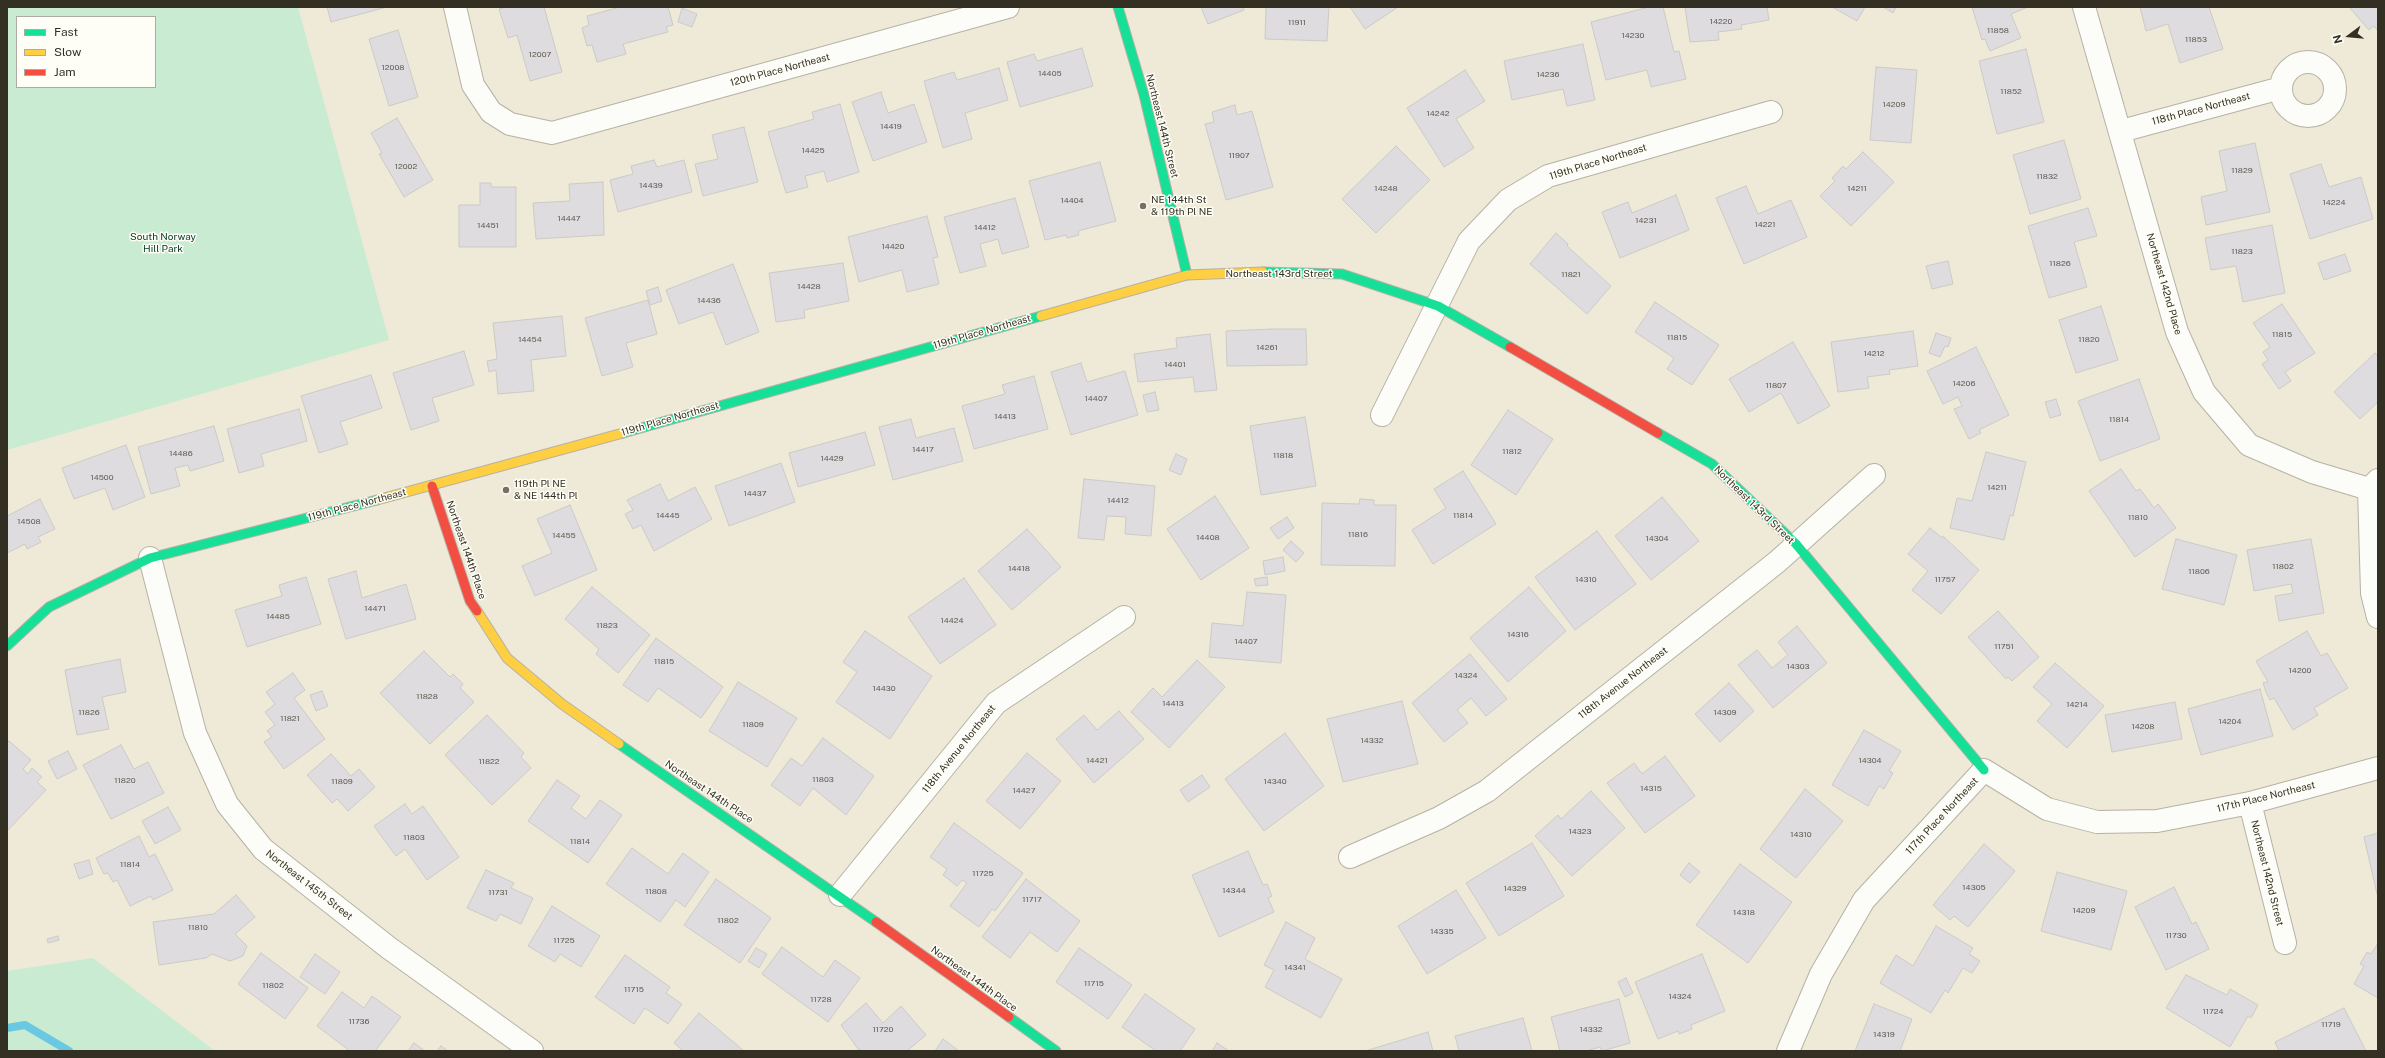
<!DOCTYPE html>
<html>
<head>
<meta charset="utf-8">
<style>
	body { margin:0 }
	#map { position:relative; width:2385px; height:1058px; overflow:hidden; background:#eeead7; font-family:"Public Sans",sans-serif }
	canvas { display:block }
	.frame { position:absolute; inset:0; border:8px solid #333023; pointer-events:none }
	.legend { position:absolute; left:16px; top:16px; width:140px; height:72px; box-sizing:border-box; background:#fefdf6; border:1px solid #adaba2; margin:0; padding:5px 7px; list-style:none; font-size:12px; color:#333023 }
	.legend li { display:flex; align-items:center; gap:8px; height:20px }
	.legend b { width:20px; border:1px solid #adaba2 }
	.north { position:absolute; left:2329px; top:16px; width:40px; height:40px; -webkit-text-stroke:3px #fefdf6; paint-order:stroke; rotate:254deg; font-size:11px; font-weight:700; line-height:16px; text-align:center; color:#333023 }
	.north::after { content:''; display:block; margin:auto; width:14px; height:18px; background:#333023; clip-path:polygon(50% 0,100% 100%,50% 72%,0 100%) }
</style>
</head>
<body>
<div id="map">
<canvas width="2385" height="1058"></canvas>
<div class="frame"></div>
<ul class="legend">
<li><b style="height:5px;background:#16e098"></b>Fast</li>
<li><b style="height:5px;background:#ffcf43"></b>Slow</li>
<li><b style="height:5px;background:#f24e42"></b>Jam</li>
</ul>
<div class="north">N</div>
</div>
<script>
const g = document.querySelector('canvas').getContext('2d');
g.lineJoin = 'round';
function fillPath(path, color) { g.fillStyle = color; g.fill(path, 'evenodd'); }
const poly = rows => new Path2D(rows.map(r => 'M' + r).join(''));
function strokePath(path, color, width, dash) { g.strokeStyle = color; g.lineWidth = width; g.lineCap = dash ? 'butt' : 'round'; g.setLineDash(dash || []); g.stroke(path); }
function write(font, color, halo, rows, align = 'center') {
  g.font = font + ' "Public Sans",sans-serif'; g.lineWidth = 3; g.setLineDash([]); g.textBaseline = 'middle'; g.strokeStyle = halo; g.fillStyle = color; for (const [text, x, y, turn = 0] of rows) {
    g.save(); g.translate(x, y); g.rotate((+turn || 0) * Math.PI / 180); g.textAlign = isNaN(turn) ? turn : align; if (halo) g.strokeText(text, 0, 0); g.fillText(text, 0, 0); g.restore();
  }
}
fillPath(poly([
	[7,7,298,7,389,340,7,450],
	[17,17,155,17,155,87,17,87],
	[93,958,215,1051,7,1051,7,971]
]), '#c9ebd2');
strokePath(poly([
	[7,1028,25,1025,69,1051]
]), '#6ac8e2', 8);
const building = poly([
	[327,7,387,7,331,22,327,7],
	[506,7,544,7,562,72,530,81,517,35,508,38,499,9,506,7],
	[620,7,668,7,673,25,666,27,668,32,623,44,626,54,597,62,592,45,587,46,582,28,589,25,587,16,620,7],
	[1201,7,1243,7,1244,10,1208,24,1201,7],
	[1266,7,1329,7,1327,41,1265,39,1266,7],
	[1350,7,1398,7,1365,29,1350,7],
	[1649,7,1663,7,1674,52,1679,51,1686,79,1651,87,1647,70,1606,80,1591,22,1649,7],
	[1685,7,1767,7,1769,20,1741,25,1742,29,1718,32,1719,40,1690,42,1685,7],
	[1832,7,1865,7,1857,21,1832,7],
	[1883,7,1896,7,1893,13,1883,7],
	[1972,7,2028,7,2011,14,2021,38,1990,51,1985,39,1982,40,1972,7],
	[2140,7,2209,7,2223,49,2180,63,2168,24,2146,31,2140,7],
	[2349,7,2378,7,2378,31,2374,26,2369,30,2349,7],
	[682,8,697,14,692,27,678,22,682,8],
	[398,30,418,97,389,106,369,39,398,30],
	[1583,44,1595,100,1567,106,1563,89,1512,100,1504,61,1583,44],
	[1082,48,1093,86,1020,107,1007,62,1034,54,1037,61,1082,48],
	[2026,49,2044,122,1997,134,1979,61,2026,49],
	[1876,67,1917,70,1911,143,1870,140,1876,67],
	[999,68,1008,100,965,113,972,139,943,148,924,81,954,72,957,80,999,68],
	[1465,70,1485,101,1456,119,1474,148,1444,167,1407,108,1465,70],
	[881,92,888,113,914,104,927,142,873,161,852,102,881,92],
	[840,104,859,172,827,182,824,171,805,176,808,187,786,193,768,132,814,119,812,112,840,104],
	[1235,105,1237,115,1252,111,1273,187,1226,200,1205,124,1214,122,1212,112,1235,105],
	[397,118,433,180,404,197,379,154,382,153,371,133,397,118],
	[744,127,758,182,703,196,695,164,718,159,712,135,744,127],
	[2064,140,2081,199,2030,214,2013,155,2064,140],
	[2255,143,2270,212,2206,225,2201,197,2227,191,2219,151,2255,143],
	[1396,146,1430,180,1376,233,1342,199,1396,146],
	[1863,152,1894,182,1851,226,1820,196,1835,181,1832,178,1843,166,1846,169,1863,152],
	[654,160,657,167,684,160,692,192,618,212,610,180,633,174,631,166,654,160],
	[1100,162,1116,221,1078,231,1079,235,1067,238,1066,235,1045,240,1029,181,1100,162],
	[2321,164,2329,187,2361,177,2373,219,2310,239,2290,174,2321,164],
	[603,182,604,235,536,239,533,203,570,201,569,184,603,182],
	[480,183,491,183,491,187,516,187,516,247,459,247,459,205,480,205,480,183],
	[1746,186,1758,214,1791,200,1807,237,1744,264,1716,198,1746,186],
	[1676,195,1689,230,1620,258,1602,212,1628,202,1632,213,1676,195],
	[1015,198,1029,247,1002,254,998,239,980,244,986,266,960,273,944,217,1015,198],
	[2088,208,2097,236,2074,242,2087,287,2049,298,2028,226,2088,208],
	[927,216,938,257,933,258,939,284,907,292,902,270,859,282,848,237,927,216],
	[2272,225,2285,293,2243,302,2236,266,2211,270,2205,238,2272,225],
	[1556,233,1568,244,1567,246,1611,286,1587,314,1530,264,1556,233],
	[2345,254,2351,271,2324,280,2318,263,2345,254],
	[1948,261,1953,284,1932,289,1926,266,1948,261],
	[843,263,849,301,804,310,805,318,776,322,769,273,843,263],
	[733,264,759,332,726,345,713,312,679,324,666,290,733,264],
	[658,287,662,301,650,305,646,291,658,287],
	[648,300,657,334,626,343,633,367,602,376,585,318,648,300],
	[1655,302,1719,345,1692,385,1667,369,1674,358,1635,332,1655,302],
	[2282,304,2315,353,2285,372,2291,381,2279,389,2262,364,2268,360,2263,352,2270,347,2253,323,2282,304],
	[2101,306,2118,360,2076,373,2059,320,2101,306],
	[562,316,566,356,531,360,534,391,498,394,496,370,489,372,487,361,497,359,493,323,562,316],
	[1272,329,1306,329,1307,365,1227,366,1226,331,1272,329],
	[1913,331,1918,366,1889,370,1890,374,1867,377,1869,388,1838,392,1831,342,1913,331],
	[1936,333,1951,338,1948,347,1945,346,1940,357,1929,353,1936,333],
	[1210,334,1217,390,1195,392,1193,377,1138,382,1134,354,1177,348,1176,338,1210,334],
	[1793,342,1830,406,1798,424,1781,393,1749,412,1729,379,1793,342],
	[1976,347,2009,415,1979,430,1981,433,1969,439,1954,409,1962,406,1958,397,1943,404,1927,371,1976,347],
	[464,351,474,385,432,398,439,421,411,430,393,373,464,351],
	[2375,353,2378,356,2378,402,2360,419,2334,392,2375,353],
	[1081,363,1087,382,1125,371,1138,415,1071,435,1051,372,1081,363],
	[371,375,382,408,340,422,348,444,319,453,301,396,371,375],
	[1034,376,1048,429,974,449,962,406,1005,394,1002,385,1034,376],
	[2139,379,2160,439,2100,461,2078,401,2139,379],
	[1155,392,1159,410,1147,412,1143,395,1155,392],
	[2056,399,2061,415,2050,418,2045,402,2056,399],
	[299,409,307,441,261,454,264,466,239,473,227,429,299,409],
	[1508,410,1553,439,1516,495,1471,465,1508,410],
	[1305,417,1316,486,1261,495,1250,426,1305,417],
	[911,419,916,438,954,428,963,461,893,480,879,427,911,419],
	[214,426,224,461,190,471,188,465,175,468,180,486,151,494,138,447,214,426],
	[865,432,875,465,798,487,789,453,865,432],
	[126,445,145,497,113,510,105,488,74,499,62,468,126,445],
	[1986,452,2026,462,2013,516,2010,515,2004,540,1950,528,1957,498,1972,501,1986,452],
	[1176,454,1187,459,1181,475,1169,470,1176,454],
	[781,463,795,502,729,526,715,486,781,463],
	[2121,469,2136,491,2140,489,2154,508,2158,504,2176,528,2135,557,2089,491,2121,469],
	[1463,471,1496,524,1433,564,1412,530,1446,508,1434,489,1463,471],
	[1084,479,1155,486,1151,536,1125,534,1126,517,1107,516,1104,540,1078,538,1084,479],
	[660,484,668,501,695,487,712,519,654,551,641,525,633,529,625,514,633,510,627,500,660,484],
	[1215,496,1249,548,1201,580,1167,529,1215,496],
	[1662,497,1699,541,1651,580,1615,536,1662,497],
	[40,499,55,529,38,537,41,542,27,549,25,544,7,553,7,516,40,499],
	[1360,499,1374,500,1374,505,1396,505,1395,566,1321,565,1322,503,1359,504,1360,499],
	[570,505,597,570,535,596,522,566,552,553,537,519,570,505],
	[1287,517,1294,528,1278,539,1270,528,1287,517],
	[1930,528,1942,538,1943,536,1979,570,1941,614,1912,590,1928,571,1908,554,1930,528],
	[1027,529,1061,567,1012,610,978,571,1027,529],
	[1597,531,1636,584,1575,630,1535,577,1597,531],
	[2176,539,2237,555,2224,605,2162,589,2176,539],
	[2311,539,2324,613,2279,621,2275,596,2293,593,2291,584,2254,591,2247,550,2311,539],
	[1291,541,1304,553,1296,562,1283,550,1291,541],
	[1283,557,1285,571,1265,575,1263,561,1283,557],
	[356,571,362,598,406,584,416,619,346,639,328,579,356,571],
	[306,577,321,624,247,647,235,610,282,596,279,585,306,577],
	[1267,577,1268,585,1256,586,1254,579,1267,577],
	[964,578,996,625,940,664,908,617,964,578],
	[592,587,650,635,618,673,596,654,599,649,565,619,592,587],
	[1529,587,1566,631,1508,682,1470,638,1529,587],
	[1247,592,1286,595,1281,663,1209,657,1212,623,1243,626,1247,592],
	[1998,611,2039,657,2012,681,2008,677,2006,679,1968,637,1998,611],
	[1797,626,1827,663,1773,708,1738,665,1757,650,1772,668,1788,655,1778,642,1797,626],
	[865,631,932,676,890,739,836,702,857,672,843,662,865,631],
	[2307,631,2321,656,2327,653,2348,688,2314,708,2318,715,2293,730,2274,698,2270,700,2266,692,2263,683,2268,682,2256,661,2307,631],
	[656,638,723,687,701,718,658,688,648,702,623,685,656,638],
	[424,651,450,677,453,674,463,684,460,688,474,702,430,744,380,693,424,651],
	[1470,654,1507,699,1486,716,1471,698,1457,710,1468,723,1444,742,1412,703,1470,654],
	[120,659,126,692,102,697,109,729,77,735,65,670,120,659],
	[1197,660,1225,687,1169,748,1131,712,1153,688,1162,697,1197,660],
	[2055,663,2104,706,2067,748,2037,721,2052,704,2033,687,2055,663],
	[293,673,305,690,294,698,325,739,284,769,264,742,272,737,267,731,275,725,265,712,275,704,266,692,293,673],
	[738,682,797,718,767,767,709,731,738,682],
	[1729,683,1754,711,1720,742,1695,714,1729,683],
	[2260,689,2273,736,2201,755,2188,709,2260,689],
	[322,691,328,706,316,711,310,695,322,691],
	[1402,701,1418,764,1343,782,1327,719,1402,701],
	[2175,702,2182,739,2112,752,2105,715,2175,702],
	[1119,711,1144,739,1094,783,1056,739,1084,715,1097,730,1119,711],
	[487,715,524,753,521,757,531,768,492,805,445,755,487,715],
	[1864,730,1901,751,1889,771,1893,773,1884,789,1879,786,1868,806,1832,785,1864,730],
	[1285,733,1324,786,1264,831,1225,779,1285,733],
	[823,738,874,776,846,815,813,788,800,806,771,785,791,758,802,766,823,738],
	[9,741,31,760,23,769,28,774,32,768,42,777,37,782,46,790,7,831,7,743,9,741],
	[121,745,134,769,148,762,164,793,111,819,83,765,121,745],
	[68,751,77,769,57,779,48,761,68,751],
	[1027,753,1061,781,1020,829,986,801,1027,753],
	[331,754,351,776,359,769,375,787,348,811,337,799,332,803,307,775,331,754],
	[1665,756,1695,796,1645,833,1607,783,1634,763,1642,774,1665,756],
	[1202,775,1210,787,1188,802,1180,790,1202,775],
	[557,780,580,796,571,808,586,819,600,800,622,815,588,863,528,821,557,780],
	[1805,789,1843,821,1796,878,1760,849,1805,789],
	[1591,791,1625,828,1572,876,1535,836,1558,815,1561,819,1591,791],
	[405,804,412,814,423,806,459,857,427,880,405,849,396,856,374,826,405,804],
	[168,807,181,830,155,844,142,821,168,807],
	[954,823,1023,873,995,911,992,909,979,927,950,906,967,883,962,880,957,886,943,875,947,869,930,857,954,823],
	[2378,833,2378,893,2377,894,2364,837,2378,833],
	[139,836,149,857,155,854,173,890,153,900,151,896,130,906,117,880,113,882,108,873,104,874,96,858,139,836],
	[1532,843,1564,896,1499,936,1466,883,1532,843],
	[1984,844,2015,871,1968,927,1954,916,1950,920,1933,905,1984,844],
	[632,848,668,874,683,853,709,872,685,907,676,900,660,922,606,884,632,848],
	[1248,851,1263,885,1267,884,1272,896,1268,898,1274,912,1219,937,1192,875,1248,851],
	[89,860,93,874,79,879,74,864,89,860],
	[1689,863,1700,872,1690,883,1680,875,1689,863],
	[1740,864,1792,902,1748,963,1696,925,1740,864],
	[486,870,514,883,511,888,533,898,521,924,500,914,496,921,467,908,486,870],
	[2057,872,2127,891,2111,950,2041,931,2057,872],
	[716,879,771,918,740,963,684,925,716,879],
	[1026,879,1080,921,1057,952,1030,932,1010,958,982,937,1026,879],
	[2174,887,2192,924,2196,922,2209,949,2166,970,2135,907,2174,887],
	[1456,890,1486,938,1427,974,1398,926,1456,890],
	[236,895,255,917,235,934,247,946,243,956,230,961,212,954,206,958,159,965,153,922,214,914,236,895],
	[552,906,600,936,581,967,560,954,555,962,528,946,552,906],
	[1286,922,1315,938,1305,959,1342,979,1321,1018,1265,987,1274,970,1264,965,1286,922],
	[1936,926,1973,948,1969,954,1980,961,1972,973,1963,968,1948,993,1945,990,1931,1013,1880,983,1896,955,1913,966,1936,926],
	[58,936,59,940,48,943,47,939,58,936],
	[2378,943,2378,998,2354,984,2364,966,2360,964,2367,952,2371,954,2378,943],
	[782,947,823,977,835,960,860,978,828,1022,762,974,782,947],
	[756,948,767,954,759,968,748,961,756,948],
	[1079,948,1132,985,1108,1019,1056,982,1079,948],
	[261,953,308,988,285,1019,238,984,261,953],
	[315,954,340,972,325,994,300,977,315,954],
	[1702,954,1725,1011,1691,1025,1692,1029,1679,1034,1678,1031,1658,1039,1635,982,1702,954],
	[625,955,670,987,666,993,682,1004,668,1024,645,1008,634,1024,595,997,625,955],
	[2186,975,2227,995,2230,989,2258,1005,2251,1018,2248,1016,2230,1047,2166,1008,2186,975],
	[1626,978,1633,993,1625,997,1618,982,1626,978],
	[342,992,364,1008,372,996,401,1017,375,1051,350,1051,317,1026,342,992],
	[1145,994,1195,1029,1180,1051,1156,1051,1122,1027,1145,994],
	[1619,999,1630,1043,1602,1051,1600,1047,1586,1051,1560,1051,1551,1017,1619,999],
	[866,1003,883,1023,901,1006,926,1035,907,1051,863,1051,858,1049,841,1025,866,1003],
	[1874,1004,1912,1019,1900,1051,1855,1051,1874,1004],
	[2344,1008,2366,1051,2279,1051,2275,1042,2344,1008],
	[699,1013,744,1051,683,1051,674,1043,699,1013],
	[1523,1018,1532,1051,1459,1051,1455,1036,1523,1018],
	[1428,1032,1433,1051,1365,1051,1428,1032],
	[943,1039,959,1051,935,1051,943,1039],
	[414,1043,425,1051,408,1051,414,1043],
	[1217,1043,1229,1051,1212,1051,1217,1043],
	[441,1046,448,1051,437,1051,441,1046]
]);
fillPath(building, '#dedcde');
strokePath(building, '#cbcac7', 1);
const street = poly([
	[455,7,473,85,491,112,510,124,552,133,1008,7],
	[2084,7,2177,332,2204,392,2249,445,2312,472,2369,489],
	'2281 89a27 27 0 1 1 54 0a27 27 0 1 1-54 0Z',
	[2121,131,2281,88],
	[1382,415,1469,241,1508,200,1548,176,1771,112],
	[2378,480,2369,489,2372,593,2378,617],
	[150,558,195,733,227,804,263,849,389,948,532,1051],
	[2250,803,2285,943],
	[1350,857,1439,818,1487,791,1777,562,1874,475],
	[840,895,996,703,1124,617],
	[1788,1051,1821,974,1864,900,1984,770,2047,809,2097,822,2157,821,2250,803,2378,768]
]);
const fast = poly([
	[1118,7,1144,95,1187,275],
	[1263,272,1342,274,1438,306,1510,347],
	[623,433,1041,316],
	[1658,433,1712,464,1796,544,1984,770],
	[7,646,49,607,150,558,377,500],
	[619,744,876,922],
	[1009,1017,1056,1051]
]);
const slow = poly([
	[1041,316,1187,275,1263,272],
	[377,500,623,433],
	[477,611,507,658,562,704,619,744]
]);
const jam = poly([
	[1510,347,1658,433],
	[432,486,470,601,477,611],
	[876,922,1009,1017]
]);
strokePath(street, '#b6b2a4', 24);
strokePath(fast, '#b6b2a4', 11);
strokePath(slow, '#b6b2a4', 11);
strokePath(jam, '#b6b2a4', 11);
strokePath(street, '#fcfcf9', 22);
strokePath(fast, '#16e098', 9);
strokePath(slow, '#ffcf43', 9);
strokePath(jam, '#f24e42', 9);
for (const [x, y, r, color] of [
	[1143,206,4,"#747162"],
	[506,490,4,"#747162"]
]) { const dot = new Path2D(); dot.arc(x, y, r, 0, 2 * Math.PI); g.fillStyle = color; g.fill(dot); strokePath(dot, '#fefdf6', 1.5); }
write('8px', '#5e5b52', null, [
	["14220",1721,22],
	["11911",1297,23],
	["11858",1998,31],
	["14230",1633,36],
	["11853",2196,40],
	["12007",540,55],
	["12008",393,68],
	["14405",1050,74],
	["14236",1548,75],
	["11852",2011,92],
	["14209",1894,105],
	["14242",1438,114],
	["14419",891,127],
	["14425",813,151],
	["11907",1239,156],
	["12002",406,167],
	["11829",2242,171],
	["11832",2047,177],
	["14439",651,186],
	["14248",1386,189],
	["14211",1857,189],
	["14404",1072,201],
	["14224",2334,203],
	["14447",569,219],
	["14231",1646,221],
	["14221",1765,225],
	["14451",488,226],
	["14412",985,228],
	["14420",893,247],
	["11823",2242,252],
	["11826",2060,264],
	["11821",1571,275],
	["14428",809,287],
	["14436",709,301],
	["11815",2282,335],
	["11815",1677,338],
	["14454",530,340],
	["11820",2089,340],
	["14261",1267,348],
	["14212",1874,354],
	["14401",1175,365],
	["14206",1964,384],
	["11807",1776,386],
	["14407",1096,399],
	["14413",1005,417],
	["11814",2119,420],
	["14417",923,450],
	["11812",1512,452],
	["14486",181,454],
	["11818",1283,456],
	["14429",832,459],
	["14500",102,478],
	["14211",1997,488],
	["14437",755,494],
	["14412",1118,501],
	["14445",668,516],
	["11814",1463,516],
	["11810",2138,518],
	["14508",29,522],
	["11816",1358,535],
	["14455",564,536],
	["14408",1208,538],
	["14304",1657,539],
	["11802",2283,567],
	["14418",1019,569],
	["11806",2199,572],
	["14310",1586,580],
	["11757",1945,580],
	["14471",375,609],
	["14485",278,617],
	["14424",952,621],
	["11823",607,626],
	["14316",1518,635],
	["14407",1246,642],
	["11751",2004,647],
	["11815",664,662],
	["14303",1798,667],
	["14200",2300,671],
	["14324",1466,676],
	["14430",884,689],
	["11828",427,697],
	["14413",1173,704],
	["14214",2077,705],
	["11826",89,713],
	["14309",1725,713],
	["11821",290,719],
	["14204",2230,722],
	["11809",753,725],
	["14208",2143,727],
	["14332",1372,741],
	["14421",1097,761],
	["14304",1870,761],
	["11822",489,762],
	["11803",823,780],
	["11820",125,781],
	["11809",342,782],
	["14340",1275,782],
	["14315",1651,789],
	["14427",1024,791],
	["14323",1580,832],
	["14310",1801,835],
	["11803",414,838],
	["11814",580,842],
	["11814",130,865],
	["11725",983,874],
	["14305",1974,888],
	["14329",1515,889],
	["14344",1234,891],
	["11808",656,892],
	["11731",498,893],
	["11717",1032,900],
	["14209",2084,911],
	["14318",1744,913],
	["11802",728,921],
	["11810",198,928],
	["14335",1442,932],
	["11730",2176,936],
	["11725",564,941],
	["14341",1295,968],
	["11715",1094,984],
	["11802",273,986],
	["11715",634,990],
	["14324",1680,997],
	["11728",821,1000],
	["11724",2213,1012],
	["11736",359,1022],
	["11719",2331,1025],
	["11720",883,1030],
	["14332",1591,1030],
	["14319",1884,1035]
]);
write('10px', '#333023', '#fefdf6', [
	["120th Place Northeast",780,70,-15],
	["118th Place Northeast",2201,109,-15],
	["Northeast 144th Street",1162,126,76],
	["119th Place Northeast",1598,162,-17],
	["Northeast 143rd Street",1279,274],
	["Northeast 142nd Place",2164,284,74],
	["119th Place Northeast",982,332,-16],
	["119th Place Northeast",670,419,-16],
	["119th Place Northeast",357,505,-15],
	["Northeast 143rd Street",1754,505,44],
	["Northeast 144th Place",466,550,71],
	["118th Avenue Northeast",1623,683,-38],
	["118th Avenue Northeast",959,749,-51],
	["Northeast 144th Place",709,792,34],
	["117th Place Northeast",2266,797,-14],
	["117th Place Northeast",1942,816,-47],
	["Northeast 142nd Street",2267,873,76],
	["Northeast 145th Street",309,885,38],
	["Northeast 144th Place",974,979,36]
]);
write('10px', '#333023', '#fefdf6', [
	["NE 144th St",1151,200],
	["& 119th Pl NE",1151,212],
	["119th Pl NE",514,484],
	["& NE 144th Pl",514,496]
], 'left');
write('10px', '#033926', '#fefdf6', [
	["South Norway",163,237],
	["Hill Park",163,249]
]);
</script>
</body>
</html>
